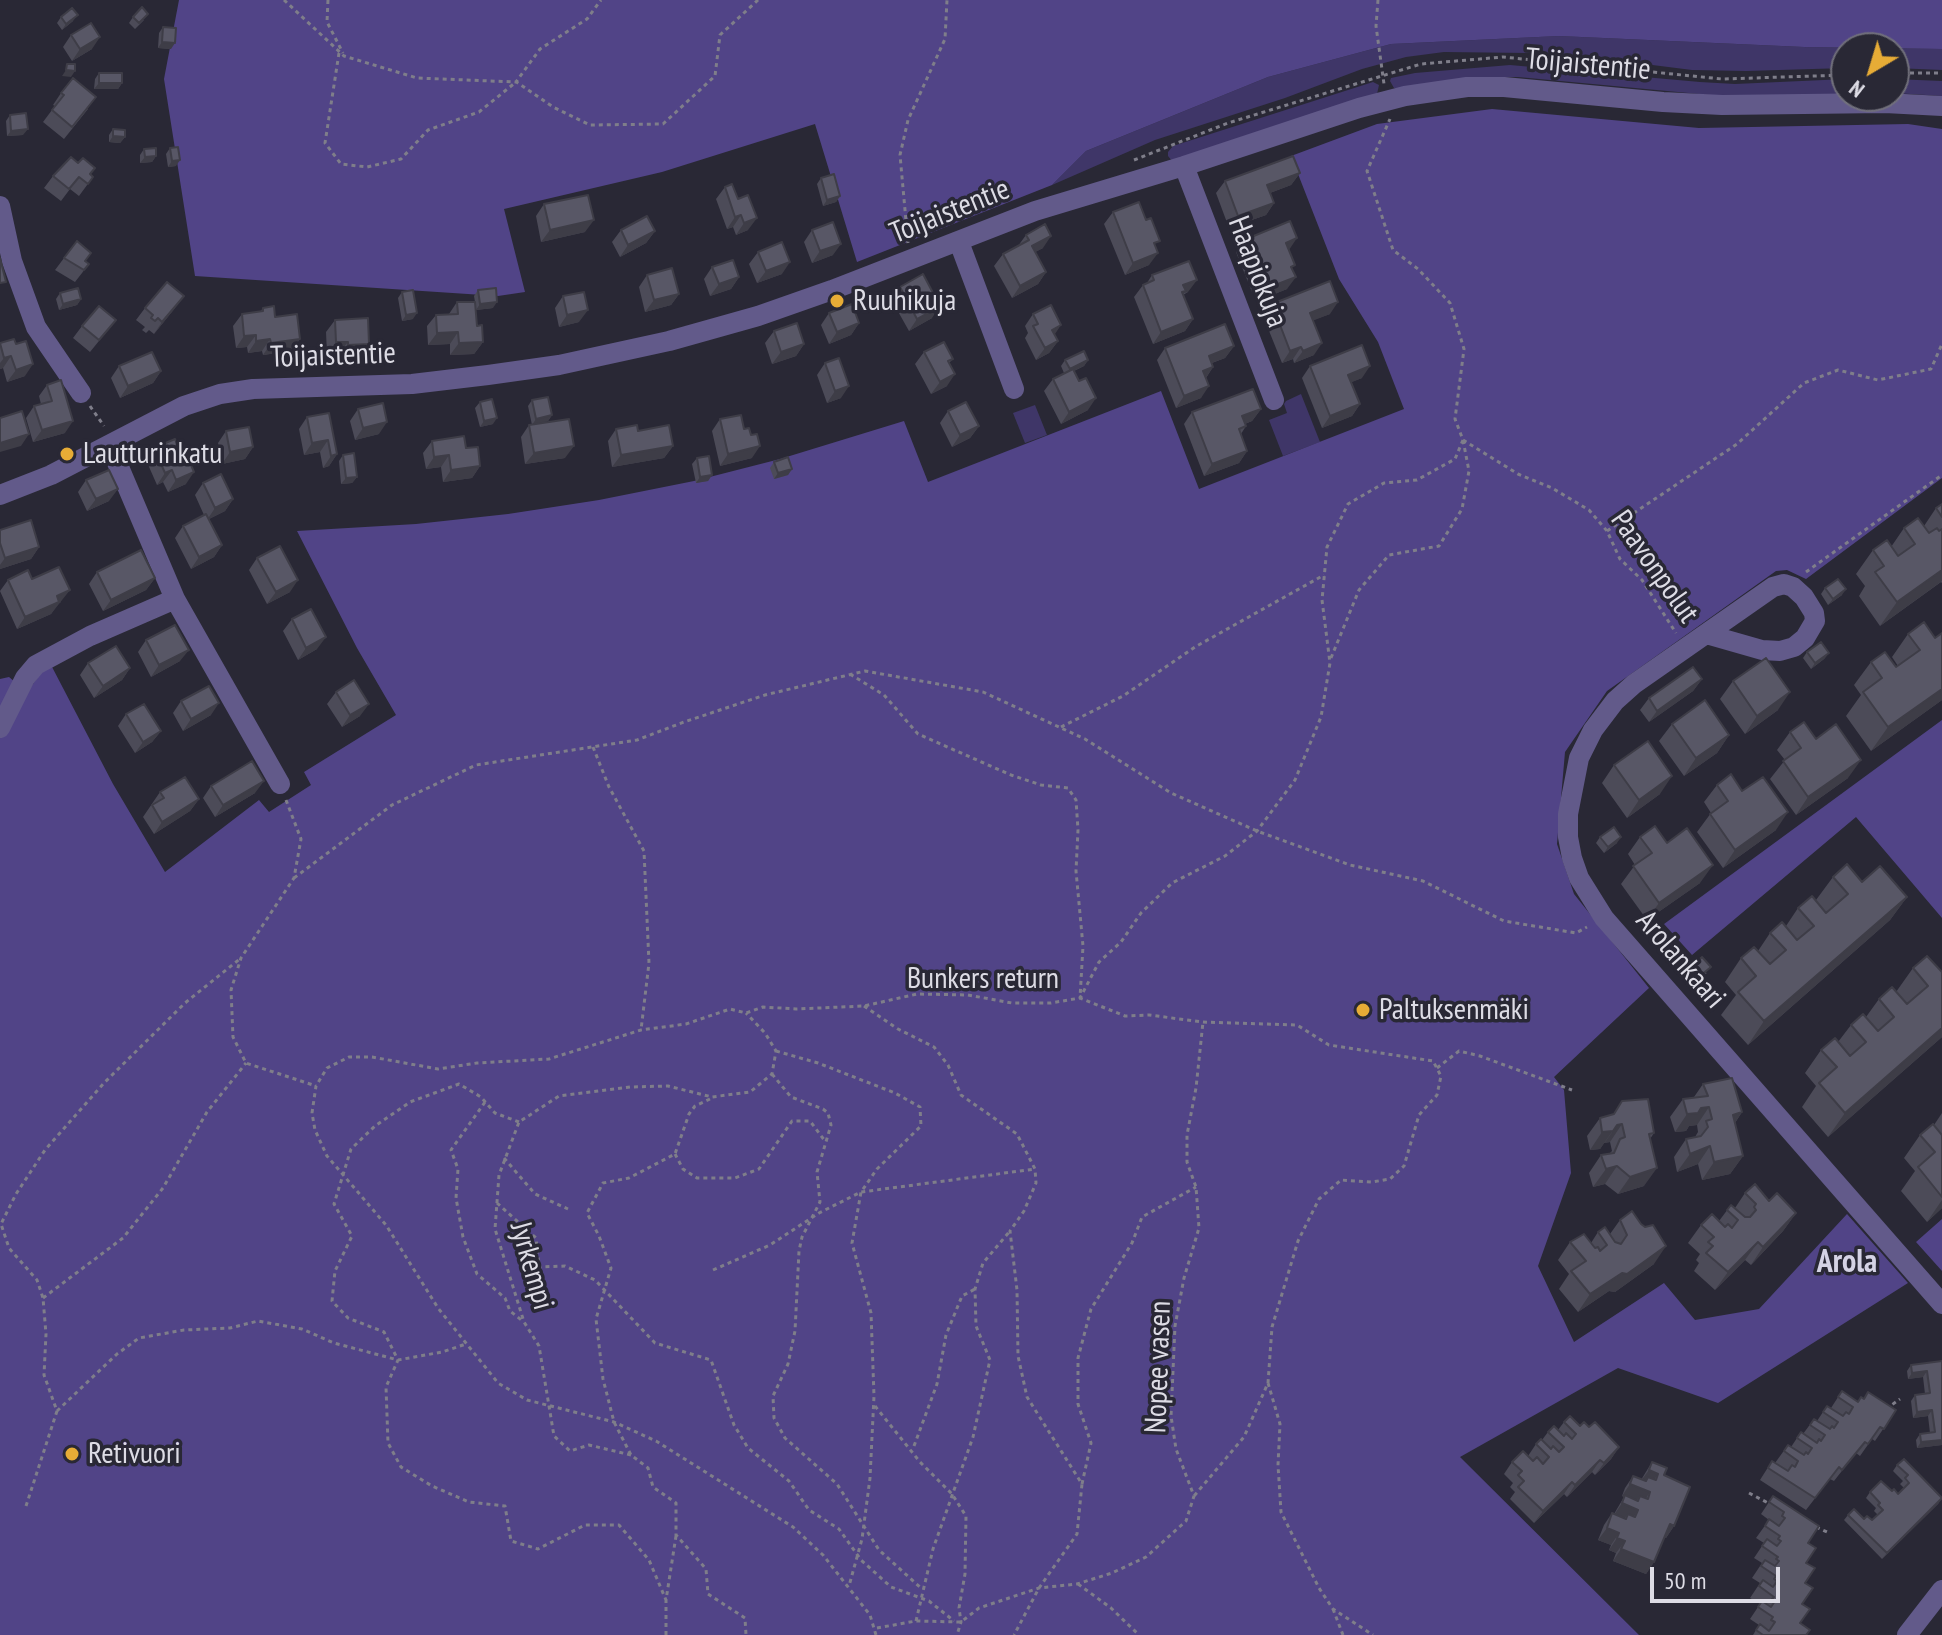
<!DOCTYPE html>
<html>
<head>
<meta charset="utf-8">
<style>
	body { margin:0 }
	#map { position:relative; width:1942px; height:1635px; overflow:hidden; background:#292835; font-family:"PT Sans Narrow",sans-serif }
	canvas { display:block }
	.north { position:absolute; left:1830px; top:32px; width:80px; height:80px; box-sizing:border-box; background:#292835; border:2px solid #71707b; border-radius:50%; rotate:218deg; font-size:22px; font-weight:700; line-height:32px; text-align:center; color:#dddce5 }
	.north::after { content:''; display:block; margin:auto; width:28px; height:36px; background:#e7ac36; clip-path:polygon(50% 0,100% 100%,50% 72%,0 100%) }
	.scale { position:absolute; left:1650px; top:1567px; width:130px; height:36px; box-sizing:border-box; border:4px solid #dddce5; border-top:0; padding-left:10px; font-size:24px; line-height:28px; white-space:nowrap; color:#dddce5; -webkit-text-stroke:6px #292835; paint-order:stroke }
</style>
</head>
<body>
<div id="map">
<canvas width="1942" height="1635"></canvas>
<div class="north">N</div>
<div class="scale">50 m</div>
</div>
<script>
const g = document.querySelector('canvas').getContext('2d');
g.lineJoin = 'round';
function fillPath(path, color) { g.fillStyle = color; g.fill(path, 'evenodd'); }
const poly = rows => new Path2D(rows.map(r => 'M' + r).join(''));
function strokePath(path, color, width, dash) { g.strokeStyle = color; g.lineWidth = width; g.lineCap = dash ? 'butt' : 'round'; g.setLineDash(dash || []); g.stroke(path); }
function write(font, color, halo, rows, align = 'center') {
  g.font = font + ' "PT Sans Narrow",sans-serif'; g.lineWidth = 7; g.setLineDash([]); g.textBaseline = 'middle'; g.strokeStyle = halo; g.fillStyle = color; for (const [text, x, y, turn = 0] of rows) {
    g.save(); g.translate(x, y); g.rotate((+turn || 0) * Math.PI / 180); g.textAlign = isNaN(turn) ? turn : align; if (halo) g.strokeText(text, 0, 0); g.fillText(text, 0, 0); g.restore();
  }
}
fillPath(poly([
	[1559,36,1804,47,1942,49,1942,70,1894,68,1894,48,1846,48,1846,68,1746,71,1692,70,1597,58,1528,53,1444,52,1406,57,1362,69,1285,98,1155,140,1052,185,1086,151,1268,77,1391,44],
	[1510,65,1700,82,1735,84,1846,79,1846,94,1731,97,1518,77,1485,77,1400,89,1394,88,1390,81,1391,78,1415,73],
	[1894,79,1942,81,1942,96,1894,93],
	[1373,82,1379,85,1377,94,1172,161,1168,156,1168,152,1173,146],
	[1301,394,1320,442,1283,456,1269,420,1287,413,1284,404,1286,401],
	[1035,405,1047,435,1025,443,1013,413]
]), '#3f3668');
fillPath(poly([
	[179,0,1942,0,1942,49,1804,47,1559,36,1391,44,1268,77,1086,151,1052,185,857,262,815,124,662,172,504,209,525,292,498,296,195,276,164,79],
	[1492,109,1699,128,1908,124,1942,129,1942,478,1806,579,1787,570,1776,571,1607,691,1565,752,1557,844,1574,894,1649,988,1554,1077,1564,1090,1571,1173,1538,1266,1574,1342,1664,1283,1695,1320,1759,1309,1847,1214,1908,1283,1718,1403,1618,1368,1460,1457,1639,1635,0,1635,0,679,9,677,27,692,41,673,51,665,113,784,165,872,259,800,269,812,311,785,304,772,396,715,357,648,297,531,416,524,508,514,599,500,694,481,780,459,904,421,928,482,1161,391,1199,489,1404,409,1378,342,1339,279,1291,156,1377,124],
	[1942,720,1942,918,1856,817,1692,955,1664,924],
	[1942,1219,1942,1271,1916,1242]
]), '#514487');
strokePath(poly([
	[284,0,344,56,417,78,516,82,540,49,587,19,601,0],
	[328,0,327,22,343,53],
	[1378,0,1376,26,1384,84],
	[339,53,325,143,341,164,367,167,401,159,428,130,479,112,516,82],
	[1894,73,1942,73],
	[515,81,553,107,590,125,663,124,715,76,720,35,758,0],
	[1134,160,1228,123,1421,64,1503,57,1722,79,1846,75],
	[908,243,900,155,908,120,945,39,947,0],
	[90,406,104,426],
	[1463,440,1518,474,1552,488,1589,510,1607,531,1620,559,1642,580,1676,633],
	[1607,531,1737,444,1804,383,1838,370,1878,380,1931,369,1942,344],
	[1806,572,1942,475],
	[1331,658,1359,590,1389,555,1439,546,1462,509,1469,471,1463,440],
	[850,674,884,695,918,734,1011,775,1041,785,1068,788,1076,800,1078,830,1076,871,1083,946,1080,998,1125,1016,1149,1015,1203,1022,1297,1025,1329,1045,1433,1061,1441,1076,1437,1095,1419,1115,1404,1166,1390,1179,1372,1182,1341,1180,1319,1199,1298,1241,1272,1327,1268,1383,1244,1437,1194,1496],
	[1061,727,1123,696,1195,647,1324,575],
	[593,747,609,787,644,851,649,963,641,1030],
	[286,800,301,839,294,878,241,958,231,990,233,1037,246,1063,316,1086],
	[294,878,392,805,476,765,637,740,684,722,765,695,865,671,983,692,1085,739,1171,793,1257,831,1350,865,1423,881,1504,921,1576,933,1587,927],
	[864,1006,898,1029,934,1047,948,1065,961,1095,1017,1134,1035,1169,1036,1183,1024,1211,1010,1231,1017,1290,1018,1356,1027,1397,1082,1484,1077,1534,1039,1588,1014,1635],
	[776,1051,818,1063,895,1093,920,1107,921,1126,877,1169,861,1192,852,1243,871,1313,874,1396,870,1478,862,1539,849,1586],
	[1437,1068,1459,1051,1480,1056,1572,1090],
	[772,1074,791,1097,823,1109,828,1113,831,1125,817,1172,820,1202,802,1237,799,1251,795,1331,788,1364,773,1396,774,1418,785,1438,837,1484,879,1550,922,1589],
	[710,1099,695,1106,689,1114,675,1154,629,1178,603,1183,587,1213,599,1236,611,1268,596,1319,603,1379,614,1422,631,1455,648,1468,653,1487,676,1503,676,1535,706,1569,708,1594,745,1618,746,1635],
	[485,1102,451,1150,458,1169,456,1198,463,1237,477,1274,505,1298,510,1311,524,1322],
	[519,1122,495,1113,481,1097,459,1084,410,1102,375,1126,351,1149,334,1204,352,1236,335,1271,332,1301,348,1318,384,1332,398,1360,386,1387,388,1443,401,1467,432,1486,469,1502,505,1506,511,1541,538,1549,585,1525,619,1525,649,1560,666,1600],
	[675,1154,683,1169,697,1178,735,1178,759,1169,792,1121,810,1121,825,1141],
	[504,1158,535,1194,568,1209],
	[497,1203,536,1238,539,1267,565,1266,595,1280,655,1343,711,1360,734,1425,748,1448,789,1481,809,1510,839,1529,861,1560,891,1587,929,1601,954,1621],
	[713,1270,770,1245,819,1213,861,1192,1035,1169],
	[43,1298,123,1238,163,1188,207,1112,246,1063],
	[1268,1383,1280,1424,1278,1465,1281,1512,1319,1588,1333,1609,1373,1635],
	[875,1406,920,1462,952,1494,966,1516,965,1574,959,1608,961,1622,957,1635],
	[1886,1409,1900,1399],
	[57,1411,117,1354,139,1338,184,1330,230,1328,258,1321,302,1329,334,1343,398,1360,442,1352,466,1344],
	[914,1446,937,1384,946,1335,962,1296,975,1289],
	[631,1455,589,1445,570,1451,554,1436,539,1346,524,1322,495,1229,499,1175,519,1122,559,1096,630,1087,668,1086,712,1097,750,1092,772,1074,776,1051,765,1033,746,1013],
	[1082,1484,1091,1443,1078,1404,1078,1358,1091,1309,1132,1243,1142,1217,1196,1187],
	[1749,1493,1770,1504],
	[26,1506,57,1411,44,1375,46,1334,43,1298,37,1280,9,1248,1,1224,16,1194,45,1150,104,1083,185,1003,241,958],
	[1816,1527,1827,1532],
	[1078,1584,1111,1608,1139,1635],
	[1333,1609,1343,1635],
	[916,1621,933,1549,973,1437,990,1360,976,1326,975,1289,983,1263,1010,1231],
	[877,1628,916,1621,961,1622,979,1608,1039,1588,1077,1584,1112,1573,1146,1557,1186,1521,1194,1496,1176,1449,1171,1416,1175,1326,1184,1278,1199,1228,1196,1187,1187,1162,1187,1135,1196,1088,1203,1022],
	[666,1635,666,1600,676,1536],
	[876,1635,870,1615,823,1555,793,1527,656,1441,614,1422,527,1400,498,1383,438,1308,386,1225,327,1156,315,1130,312,1113,316,1086,327,1068,349,1057,372,1057,438,1069,477,1063,549,1059,641,1030,686,1024,730,1009,746,1013,763,1007,796,1009,864,1006,917,994,968,995,1012,1003,1051,1003,1080,998,1099,962,1121,942,1141,913,1172,883,1225,856,1257,831,1295,780,1321,717,1330,663,1322,600,1327,547,1348,504,1384,483,1417,480,1455,459,1463,440,1455,419,1464,349,1450,303,1418,269,1393,250,1367,171,1390,119]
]), '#7f7e8a', 3, [4, 4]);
strokePath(poly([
	[1184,166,1274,400],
	[0,206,12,261,36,327,81,393],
	[959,242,1014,389],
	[110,446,175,599,280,784],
	[0,495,51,475,184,406,220,394,253,389,412,384,488,375,559,365,669,341,758,316,832,290,1035,211,1184,166,1359,108,1405,96,1467,87,1504,87,1663,102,1722,105,1885,103,1942,106],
	[1706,634,1762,650,1780,651,1794,647,1805,638,1815,621,1814,613,1804,597,1793,587,1784,584,1773,587,1634,684,1615,701,1593,730,1579,758,1568,814,1568,837,1572,858,1579,878,1604,918,1942,1304],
	[0,728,25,678,36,665,90,636,175,599],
	[1907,1635,1942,1590]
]), '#625a8a', 20);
fillPath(poly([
	[61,17,73,21,62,30,57,23],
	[133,17,144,20,135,29,129,23],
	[163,27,171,49,158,48,159,33],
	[71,35,92,49,72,61,63,47],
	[99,73,122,83,118,89,94,89,95,79],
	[61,93,88,109,64,139,43,122,55,106,53,105],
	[10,115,23,135,7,136,6,121],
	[113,129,125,137,120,143,109,142,109,135],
	[170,148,176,166,168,167,166,154],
	[144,149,156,156,152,162,140,163,140,155],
	[1300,173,1291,185,1270,193,1274,203,1266,215,1229,228,1216,193,1225,181],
	[90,175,93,177,79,196,70,189,61,201,44,188,53,176],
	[821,178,840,196,836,202,823,206,817,184],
	[732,184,748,230,736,235,733,227,727,229,716,199,725,187],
	[544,204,585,232,541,242,536,216],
	[1113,212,1155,247,1149,265,1125,275,1104,224],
	[621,230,655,231,646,243,620,257,612,242],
	[812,230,833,255,812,263,804,242],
	[1026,235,1043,248,1035,252,1046,272,1038,284,1012,298,994,266,1003,254,1018,246],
	[1244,240,1289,250,1292,270,1287,289,1262,299,1258,290,1252,292,1236,252],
	[758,252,782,274,757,283,749,264],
	[91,253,85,261,89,264,75,282,55,270,64,258],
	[712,267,739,277,731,289,710,296,704,279],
	[647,275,679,294,671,305,645,312,639,287],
	[1152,275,1188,292,1183,295,1193,319,1185,331,1153,344,1134,297,1143,285,1147,283],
	[900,287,932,318,909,331,891,299],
	[478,290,493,308,476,310,477,326,483,342,474,354,450,355,450,344,428,345,427,326,436,315,449,314,457,302,475,302,474,296],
	[402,292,413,319,402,321,398,298],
	[60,293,81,299,77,305,59,310,56,299],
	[563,296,579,322,559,327,555,308],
	[1272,304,1330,314,1313,320,1314,355,1294,363,1293,359,1282,363,1263,316],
	[145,308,175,308,154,334,149,330,146,333,142,330,145,327,136,320],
	[263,308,275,317,300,339,291,351,263,355,262,351,248,353,247,347,236,348,233,326,242,314,260,312],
	[829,313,859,323,851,335,829,344,821,325],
	[1033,314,1054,335,1058,341,1049,353,1036,360,1025,338,1028,333,1025,326],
	[116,320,90,352,73,338,82,326],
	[335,320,361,356,339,357,339,353,327,354,326,332],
	[774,331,804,344,796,356,772,364,765,343],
	[14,339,25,376,7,382,3,368,0,369,0,343],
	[1234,346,1225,358,1212,363,1213,367,1206,378,1201,398,1176,408,1157,360,1165,348],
	[924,352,953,359,949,363,947,386,931,394,915,364],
	[1065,360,1088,360,1084,366,1074,371,1088,410,1061,424,1044,391,1053,379,1064,373,1061,366],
	[825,363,841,398,827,403,817,375],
	[119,366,161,371,153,383,120,398,111,378],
	[1310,366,1362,378,1351,382,1360,404,1352,416,1322,428,1302,378],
	[47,385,65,433,33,442,26,418,34,406,41,404,39,396],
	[532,400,552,415,548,421,534,424,565,458,525,464,521,437,529,425,532,425,528,406],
	[480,402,493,424,480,427,475,408],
	[358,409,379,434,355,440,350,421],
	[1261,409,1252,421,1245,424,1246,426,1241,434,1247,451,1239,463,1204,476,1184,424,1192,412],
	[948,411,979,426,970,438,952,447,940,423],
	[329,413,337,454,329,466,323,468,320,452,304,455,299,429,307,417],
	[720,419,752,458,720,466,712,431],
	[616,429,638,431,673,446,664,458,612,467,608,441],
	[226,431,253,447,245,459,222,464,218,443],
	[432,441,466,448,480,466,472,478,443,482,441,467,426,469,423,453],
	[154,448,186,484,168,492,163,482,157,485,146,460],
	[343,455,357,477,352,483,341,484,339,461],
	[697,458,712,475,708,481,696,483,692,464],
	[774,462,792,469,788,475,774,479,770,468],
	[86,480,109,501,87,511,78,492],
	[203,483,233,499,225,511,209,519,222,545,214,557,191,569,175,538,183,526,204,515,195,495],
	[1942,504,1942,583,1941,582,1880,626,1859,596,1865,586,1856,574,1873,550,1891,547,1904,528,1924,526,1936,508],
	[0,530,39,547,31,559,0,569],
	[257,558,290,592,267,604,249,570],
	[97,572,155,578,146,590,103,611,89,584],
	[32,579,61,602,58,604,51,614,17,629,0,591,8,580],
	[1825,588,1842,595,1828,605,1821,594],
	[292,619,317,649,298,660,283,631],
	[1942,633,1942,700,1871,751,1846,716,1861,695,1854,685,1871,662,1896,667,1898,666,1892,657,1908,634,1935,638],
	[146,640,180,661,151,677,138,652],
	[1807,652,1829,653,1824,659,1811,669,1803,658],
	[88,663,130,668,122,680,94,698,80,675],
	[1702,679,1693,691,1649,722,1640,710,1649,698],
	[1733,681,1778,710,1745,734,1720,699],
	[336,692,360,716,342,727,327,704],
	[181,701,211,715,183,731,173,713],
	[126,714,161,731,152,742,135,753,118,726],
	[1672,724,1729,735,1717,753,1684,776,1659,741],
	[1790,732,1816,739,1848,778,1796,815,1770,779,1785,760,1777,750],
	[1614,765,1660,794,1627,818,1602,783],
	[1717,785,1742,791,1776,830,1723,868,1697,832,1711,813,1704,802],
	[211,786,255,793,215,817,203,798],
	[160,792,199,799,190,811,154,834,143,817],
	[1600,837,1617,843,1604,853,1596,843],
	[1640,837,1667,843,1700,883,1647,920,1621,884,1635,865,1628,854],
	[1833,877,1862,882,1907,897,1890,920,1748,1045,1721,1015,1736,995,1725,982,1741,958,1758,951,1770,933,1786,926,1798,908,1816,900],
	[1672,950,1682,953,1674,963,1668,956],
	[1927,956,1942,1037,1828,1137,1802,1107,1816,1086,1805,1073,1821,1050,1838,1042,1851,1025,1866,1017,1879,999,1896,992,1913,968],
	[1691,967,1707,973,1696,982,1687,973],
	[1703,1084,1742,1112,1735,1123,1743,1156,1730,1174,1702,1180,1698,1164,1677,1172,1674,1157,1686,1139,1695,1137,1698,1132,1697,1125,1689,1126,1686,1131,1675,1132,1670,1117,1683,1099,1694,1097],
	[1622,1101,1654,1133,1650,1139,1644,1186,1618,1194,1605,1184,1593,1187,1589,1173,1601,1155,1610,1153,1612,1151,1610,1142,1604,1143,1600,1149,1590,1150,1587,1136,1600,1118,1613,1115],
	[1942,1113,1942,1208,1927,1222,1901,1191,1915,1171,1904,1158,1920,1135,1934,1125],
	[1745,1193,1769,1201,1796,1213,1783,1231,1751,1265,1745,1260,1715,1290,1694,1271,1699,1263,1696,1260,1700,1254,1688,1243,1701,1225,1719,1221,1731,1205,1735,1208],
	[1620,1220,1654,1264,1615,1292,1609,1291,1578,1312,1559,1289,1569,1274,1558,1260,1570,1242,1591,1243,1598,1232,1610,1234],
	[1942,1361,1942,1445,1917,1448,1916,1440,1920,1434,1930,1433,1928,1416,1913,1418,1911,1401,1915,1395,1925,1394,1923,1377,1908,1379,1907,1371,1911,1365],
	[1842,1391,1858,1402,1864,1399,1896,1410,1875,1441,1872,1439,1860,1456,1856,1453,1834,1481,1830,1479,1806,1510,1760,1480,1772,1461,1775,1463,1788,1445,1791,1447,1801,1432,1803,1434,1814,1419,1817,1421,1827,1406,1831,1408],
	[1564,1422,1589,1427,1619,1447,1611,1459,1595,1475,1592,1472,1567,1497,1564,1494,1534,1523,1510,1499,1515,1492,1510,1487,1513,1483,1504,1474,1512,1462,1528,1456,1536,1444,1542,1440,1548,1432,1558,1430],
	[1652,1462,1664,1475,1674,1526,1666,1538,1665,1537,1654,1562,1646,1574,1613,1561,1616,1553,1609,1550,1611,1545,1598,1540,1604,1525,1612,1513,1614,1514,1624,1497,1622,1496,1625,1488,1633,1476,1641,1480],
	[1897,1465,1942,1498,1938,1504,1882,1559,1844,1520,1848,1515,1872,1520,1878,1515,1874,1511,1876,1508,1866,1498,1870,1492,1892,1491,1898,1494,1904,1488,1900,1484,1903,1481,1893,1471],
	[1773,1496,1808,1543,1800,1623,1806,1635,1753,1635,1759,1625,1750,1619,1760,1604,1750,1598,1760,1583,1752,1578,1762,1563,1754,1558,1764,1543,1756,1538,1769,1520,1761,1514]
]), '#4c4b58');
fillPath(poly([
	[78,15,73,21,62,30,66,24],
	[100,37,92,49,72,61,80,49],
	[162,42,175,43,171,49,158,48],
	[66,70,75,71,71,77,62,76],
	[99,83,122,83,118,89,94,89],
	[28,129,23,135,7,136,11,131],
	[113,136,125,137,120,143,109,142],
	[156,156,152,162,140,163,145,157],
	[180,160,176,166,168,167,172,161],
	[1300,173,1291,185,1259,197,1267,185],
	[840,196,836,202,823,206,827,200],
	[1274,203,1266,215,1229,228,1238,216],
	[741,215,733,227,727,229,735,217],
	[757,218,748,230,736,235,744,223],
	[594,220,585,232,541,242,550,230],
	[655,231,646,243,620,257,628,245],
	[1051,236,1043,248,1024,258,1032,246],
	[1297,238,1289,250,1286,243],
	[841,244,833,255,812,263,820,251],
	[1158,253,1149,265,1125,275,1133,263],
	[790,262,782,274,757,283,766,271],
	[1046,272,1038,284,1012,298,1020,286],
	[739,277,731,289,710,296,719,284],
	[1296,277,1287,289,1262,299,1270,287],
	[1266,278,1258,290,1252,292,1261,280],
	[1197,280,1188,292,1184,293,1177,303,1183,285],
	[679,294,671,305,645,312,654,300],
	[184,296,175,308,154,334,162,322],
	[81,299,77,305,59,310,63,304],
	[497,302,493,308,476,310,480,304],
	[1338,302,1330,314,1302,325,1310,313],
	[940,306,932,318,909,331,917,319],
	[588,310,579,322,559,327,567,315],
	[417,313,413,319,402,321,406,315],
	[1193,319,1185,331,1153,344,1161,332],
	[859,323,851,335,829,344,837,332],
	[1061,325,1053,337,1052,330],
	[458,332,450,344,428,345,437,333],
	[256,335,247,347,236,348,244,336],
	[270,339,262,351,248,353,256,341],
	[300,339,291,351,263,355,271,343],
	[1058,341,1049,353,1036,360,1045,348],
	[336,342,348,342,339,353,327,354],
	[483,342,474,354,450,355,459,343],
	[1322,343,1314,355,1294,363,1303,351],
	[369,344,361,356,339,357,348,345],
	[804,344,796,356,772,364,781,352],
	[1234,346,1225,358,1200,367,1209,356],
	[1301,347,1293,359,1282,363,1290,351],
	[11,356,3,368,0,369,0,363,4,358],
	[1088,360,1084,366,1065,375,1070,369],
	[33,364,25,376,7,382,16,370],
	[1370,366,1362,378,1340,387,1348,375],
	[1213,367,1205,379,1203,371],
	[161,371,153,383,120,398,128,386],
	[955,374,947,386,931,394,940,382],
	[849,386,841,398,827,403,835,391],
	[1209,386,1201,398,1176,408,1184,396],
	[1096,398,1088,410,1061,424,1069,412],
	[1360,404,1352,416,1322,428,1330,416],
	[1261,409,1252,421,1234,428,1242,416],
	[552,415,548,421,532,425,536,419],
	[497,418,493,424,480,427,484,421],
	[73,421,65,433,33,442,42,430],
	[387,422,379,434,355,440,363,428],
	[979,426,970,438,952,447,960,435],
	[29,434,21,446,0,452,0,443],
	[328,440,320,452,304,455,312,443],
	[574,446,565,458,525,464,534,453],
	[673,446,664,458,612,467,621,455],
	[760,446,752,458,720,466,728,454],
	[253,447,245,459,222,464,230,452],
	[1247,451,1239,463,1204,476,1212,464],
	[337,454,329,466,323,468,331,456],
	[449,455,441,467,426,469,434,457],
	[480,466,472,478,443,482,451,470],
	[792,469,788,475,774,479,778,473],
	[172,470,163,482,157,485,165,473],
	[194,472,186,484,168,492,176,480],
	[712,475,708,481,696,483,700,477],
	[357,477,352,483,341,484,346,478],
	[118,489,109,501,87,511,96,499],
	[233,499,225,511,207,520,215,508],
	[222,545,214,557,191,569,199,557],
	[39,547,31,559,0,569,0,565,5,558],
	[1942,570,1942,581,1880,626,1897,602],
	[155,578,146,590,103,611,111,600],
	[298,580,290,592,267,604,276,592],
	[1846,589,1842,595,1828,605,1833,599],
	[70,590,51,614,17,629,25,617,57,596],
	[326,637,317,649,298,660,306,648],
	[189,650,180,661,151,677,159,665],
	[1829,653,1824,659,1811,669,1815,663],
	[130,668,122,680,94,698,103,686],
	[1702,679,1693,691,1649,722,1657,711],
	[1942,689,1942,700,1871,751,1888,727],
	[1790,692,1778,710,1745,734,1757,716],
	[219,703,211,715,183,731,191,719],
	[369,704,360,716,342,727,350,715],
	[161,731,152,742,135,753,143,742],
	[1729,735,1717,753,1684,776,1696,758],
	[1861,760,1848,778,1796,815,1808,797],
	[1672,776,1660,794,1627,818,1639,800],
	[264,781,255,793,215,817,223,805],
	[199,799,190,811,154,834,162,822],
	[1788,812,1776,830,1723,868,1735,850],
	[1621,837,1617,843,1604,853,1608,847],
	[1713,865,1700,883,1647,920,1659,903],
	[1907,897,1890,920,1748,1045,1764,1021],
	[1942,1028,1942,1037,1828,1137,1845,1113],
	[1709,1107,1697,1125,1689,1126,1686,1131,1675,1132,1687,1114,1701,1108],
	[1742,1112,1730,1130,1733,1115],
	[1622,1124,1610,1142,1604,1143,1617,1125],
	[1613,1131,1600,1149,1590,1150,1602,1132],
	[1710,1146,1698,1164,1677,1172,1690,1154],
	[1743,1156,1730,1174,1702,1180,1714,1162],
	[1617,1166,1605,1184,1593,1187,1606,1169],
	[1657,1168,1644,1186,1618,1194,1630,1177],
	[1942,1200,1942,1208,1927,1222],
	[1796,1213,1783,1231,1751,1265,1763,1247],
	[1758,1242,1745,1260,1715,1290,1728,1272],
	[1666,1246,1654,1264,1615,1292,1609,1291,1578,1312,1590,1294],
	[1927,1371,1923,1377,1908,1379,1912,1373],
	[1932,1410,1928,1416,1913,1418,1917,1412],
	[1942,1440,1942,1445,1917,1448,1921,1442],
	[1619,1447,1611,1459,1595,1475,1604,1463],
	[1600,1460,1592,1472,1567,1497,1575,1485],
	[1649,1470,1658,1474,1650,1486,1648,1477,1644,1483,1640,1482],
	[1572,1482,1564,1494,1534,1523,1543,1511],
	[1630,1484,1650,1492,1642,1504,1640,1496,1636,1501,1622,1496],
	[1942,1498,1938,1504,1882,1559,1887,1553],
	[1622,1503,1638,1510,1630,1522,1628,1514,1624,1519,1614,1515],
	[1670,1524,1674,1526,1666,1538,1662,1536],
	[1607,1528,1619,1533,1611,1545,1598,1540],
	[1617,1538,1625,1541,1616,1553,1609,1550],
	[1621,1549,1654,1562,1646,1574,1613,1561]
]), '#3e3d47');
const building = poly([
	[142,7,148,14,139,23,133,17,142,7],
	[72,8,78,15,66,24,61,17,72,8],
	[91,23,100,37,80,49,71,35,91,23],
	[163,27,176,28,175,43,162,42,163,27],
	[67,64,75,64,75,71,66,70,67,64],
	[99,73,122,73,122,83,99,83,99,73],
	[73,78,96,97,72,127,52,110,64,95,61,93,73,78],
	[26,113,28,129,11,131,10,115,26,113],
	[113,129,125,130,125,137,113,136,113,129],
	[178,147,180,160,172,161,170,148,178,147],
	[156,148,156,156,145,157,144,149,156,148],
	[1293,156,1300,173,1267,185,1274,203,1238,216,1225,181,1293,156],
	[71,157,78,163,83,158,95,168,90,174,93,177,88,184,79,177,69,189,53,176,71,157],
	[834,174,840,196,827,200,821,178,834,174],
	[732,184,738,199,748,195,757,218,744,223,741,215,735,217,725,187,732,184],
	[588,195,594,220,550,230,544,204,588,195],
	[1139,202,1146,220,1151,218,1160,241,1154,243,1158,253,1133,263,1113,212,1139,202],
	[647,216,655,231,628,245,621,230,647,216],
	[1290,221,1297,238,1286,243,1295,265,1291,267,1296,277,1270,287,1266,278,1261,280,1244,240,1290,221],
	[833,222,841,244,820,251,812,230,833,222],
	[1045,224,1051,236,1032,246,1046,272,1020,286,1003,254,1029,240,1026,235,1045,224],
	[77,241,91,253,85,261,89,264,84,270,64,258,77,241],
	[782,242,790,262,766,271,758,252,782,242],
	[0,258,6,282,0,283,0,258],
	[733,260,739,277,719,284,712,267,733,260],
	[1189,261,1197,280,1183,285,1186,291,1182,292,1193,319,1161,332,1143,285,1154,280,1152,275,1189,261],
	[672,268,679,294,654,300,647,275,672,268],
	[923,274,940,306,917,319,900,287,923,274],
	[1330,281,1338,302,1310,313,1322,343,1303,351,1301,347,1290,351,1272,304,1330,281],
	[167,282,184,296,162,322,158,318,155,321,151,318,153,315,145,308,167,282],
	[78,288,81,299,63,304,60,293,78,288],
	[496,288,497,302,480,304,478,290,496,288],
	[413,290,417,313,406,315,402,292,413,290],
	[584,292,588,310,567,315,563,296,584,292],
	[457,302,475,302,477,326,482,325,483,342,459,343,458,332,437,333,436,315,458,314,457,302],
	[852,304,859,323,837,332,829,313,852,304],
	[1051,305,1061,325,1052,330,1058,341,1045,348,1033,326,1038,324,1033,314,1051,305],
	[99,306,116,320,99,340,82,326,99,306],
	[274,306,275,317,297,314,300,339,271,343,270,339,256,341,256,335,244,336,242,314,263,311,263,308,274,306],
	[368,318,369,344,348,345,348,342,336,342,335,320,368,318],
	[797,323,804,344,781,352,774,331,797,323],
	[1225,324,1234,346,1209,356,1213,367,1203,371,1209,386,1184,396,1165,348,1225,324],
	[14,339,16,344,26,341,33,364,16,370,11,356,4,358,0,343,14,339],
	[944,342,953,359,948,361,955,374,940,382,924,352,944,342],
	[1362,345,1370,366,1348,375,1360,404,1330,416,1310,366,1362,345],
	[1084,351,1088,360,1070,369,1065,360,1084,351],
	[152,352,161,371,128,386,119,366,152,352],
	[839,358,849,386,835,391,825,363,839,358],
	[1073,369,1079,381,1086,378,1096,398,1069,412,1053,379,1073,369],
	[61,380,73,421,42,430,34,406,52,401,47,385,61,380],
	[1253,389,1261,409,1242,416,1246,426,1239,429,1247,451,1212,464,1192,412,1253,389],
	[548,397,552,415,536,419,532,400,548,397],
	[492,399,497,418,484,421,480,402,492,399],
	[966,402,979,426,960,435,948,411,966,402],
	[383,403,387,422,363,428,358,409,383,403],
	[22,411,29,434,0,443,0,418,22,411],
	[329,413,337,454,331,456,328,440,312,443,307,417,329,413],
	[741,415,744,429,749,428,751,435,757,434,760,446,728,454,720,419,741,415],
	[569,419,574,446,534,453,529,425,569,419],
	[637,425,638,431,669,425,673,446,621,455,616,429,637,425],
	[249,427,253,447,230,452,226,431,249,427],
	[464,436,466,448,478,447,480,466,451,470,449,455,434,457,432,441,464,436],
	[175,439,184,460,188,458,194,472,176,480,172,470,165,473,154,448,175,439],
	[354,453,357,477,346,478,343,455,354,453],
	[709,456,712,475,700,477,697,458,709,456],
	[788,457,792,469,778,473,774,462,788,457],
	[109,470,118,489,96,499,86,480,109,470],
	[221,474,233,499,215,508,203,483,221,474],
	[1942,504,1942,517,1936,508,1942,504],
	[206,514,222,545,199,557,183,526,206,514],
	[1918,518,1929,533,1937,528,1939,531,1942,529,1942,570,1897,602,1875,572,1884,566,1873,550,1887,540,1898,556,1915,544,1904,528,1918,518],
	[31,520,39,547,5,558,0,543,0,530,31,520],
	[280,546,298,580,276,592,257,558,280,546],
	[141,550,155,578,111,600,97,572,141,550],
	[59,567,70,590,57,596,59,602,25,617,8,580,28,570,32,579,59,567],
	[1838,579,1846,589,1833,599,1825,588,1838,579],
	[311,609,326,637,306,648,292,619,311,609],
	[1924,622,1935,638,1942,633,1942,689,1888,727,1863,692,1882,678,1871,662,1885,652,1896,667,1920,650,1908,634,1924,622],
	[175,625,189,650,159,665,146,640,175,625],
	[1821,642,1829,653,1815,663,1807,652,1821,642],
	[116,646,130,668,103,686,88,663,116,646],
	[1766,658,1790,692,1757,716,1733,681,1766,658],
	[1693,667,1702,679,1657,711,1649,698,1693,667],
	[354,680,369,704,350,715,336,692,354,680],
	[209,686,219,703,191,719,181,701,209,686],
	[1705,700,1729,735,1696,758,1672,724,1705,700],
	[144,704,161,731,143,742,126,714,144,704],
	[1804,722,1816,739,1836,724,1861,760,1808,797,1783,761,1801,748,1790,732,1804,722],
	[1648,741,1672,776,1639,800,1614,765,1648,741],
	[252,761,264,781,223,805,211,786,252,761],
	[1731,774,1742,791,1763,777,1788,812,1735,850,1710,814,1728,801,1717,785,1731,774],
	[185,777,199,799,162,822,152,805,164,798,160,792,185,777],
	[1655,826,1667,843,1687,828,1713,865,1659,903,1633,866,1652,853,1640,837,1655,826],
	[1614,827,1621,837,1608,847,1600,837,1614,827],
	[1847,864,1862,882,1880,866,1907,897,1764,1021,1738,992,1756,976,1741,958,1754,947,1770,964,1786,950,1770,933,1782,922,1797,940,1814,926,1798,908,1812,896,1826,913,1848,894,1833,877,1847,864],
	[1677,946,1682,953,1678,957,1672,950,1677,946],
	[1927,956,1942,972,1942,1028,1845,1113,1819,1083,1837,1067,1821,1050,1835,1038,1850,1056,1866,1042,1851,1025,1863,1014,1878,1031,1894,1017,1879,999,1892,987,1907,1004,1928,986,1913,968,1927,956],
	[1702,957,1711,967,1700,976,1691,967,1702,957],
	[1732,1078,1742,1112,1733,1115,1743,1156,1714,1162,1710,1146,1690,1154,1686,1139,1701,1136,1708,1127,1706,1121,1712,1119,1709,1107,1701,1108,1698,1113,1687,1114,1683,1099,1708,1096,1703,1084,1732,1078],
	[1648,1099,1654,1133,1649,1134,1657,1168,1630,1177,1617,1166,1606,1169,1601,1155,1614,1153,1620,1139,1625,1137,1622,1124,1617,1125,1613,1131,1602,1132,1600,1118,1614,1114,1622,1101,1648,1099],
	[1933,1124,1942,1135,1942,1197,1918,1167,1935,1152,1920,1135,1933,1124],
	[1755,1184,1769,1201,1777,1193,1796,1213,1763,1247,1758,1242,1728,1272,1706,1253,1713,1246,1708,1242,1714,1237,1701,1225,1712,1214,1725,1227,1728,1224,1732,1228,1738,1220,1727,1210,1731,1205,1745,1217,1750,1217,1756,1210,1754,1207,1756,1204,1745,1193,1755,1184],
	[1632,1211,1641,1224,1645,1227,1653,1225,1666,1246,1627,1274,1622,1273,1590,1294,1571,1271,1586,1261,1570,1242,1584,1234,1595,1248,1598,1247,1600,1251,1607,1245,1598,1232,1605,1227,1615,1242,1621,1244,1627,1235,1620,1220,1632,1211],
	[1942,1361,1942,1440,1921,1442,1920,1434,1935,1432,1932,1410,1917,1412,1915,1395,1930,1393,1927,1371,1912,1373,1911,1365,1942,1361],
	[1842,1391,1858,1402,1861,1397,1864,1399,1868,1392,1896,1410,1884,1429,1880,1427,1868,1444,1865,1442,1842,1470,1839,1467,1815,1498,1768,1468,1772,1461,1788,1471,1792,1465,1795,1467,1798,1461,1784,1451,1788,1445,1804,1455,1806,1452,1808,1454,1812,1448,1797,1438,1801,1432,1817,1443,1819,1439,1821,1441,1825,1435,1810,1425,1814,1419,1830,1429,1832,1426,1834,1428,1838,1422,1823,1412,1827,1406,1843,1416,1846,1412,1849,1414,1853,1407,1838,1397,1842,1391],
	[1570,1416,1580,1426,1584,1422,1589,1427,1595,1422,1619,1447,1604,1463,1600,1460,1575,1485,1572,1482,1543,1511,1518,1487,1524,1481,1518,1475,1522,1471,1512,1462,1523,1451,1533,1461,1537,1457,1543,1464,1549,1457,1536,1444,1541,1439,1551,1449,1553,1446,1559,1452,1564,1447,1548,1432,1554,1426,1564,1436,1566,1433,1572,1439,1576,1434,1564,1422,1570,1416],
	[1904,1459,1942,1498,1887,1553,1848,1515,1854,1509,1864,1519,1867,1516,1872,1520,1883,1510,1878,1505,1880,1503,1870,1492,1881,1481,1892,1491,1894,1489,1898,1494,1909,1483,1905,1478,1908,1475,1897,1465,1904,1459],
	[1652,1462,1667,1468,1664,1475,1690,1487,1674,1526,1670,1524,1654,1562,1621,1549,1625,1541,1617,1538,1619,1533,1607,1528,1612,1513,1626,1519,1628,1514,1635,1517,1638,1510,1622,1503,1625,1495,1638,1501,1640,1496,1648,1499,1650,1492,1630,1484,1633,1476,1646,1481,1648,1477,1656,1480,1658,1474,1649,1470,1652,1462],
	[1773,1496,1819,1526,1808,1543,1816,1548,1806,1563,1815,1568,1805,1583,1813,1588,1802,1604,1810,1609,1800,1623,1810,1630,1806,1635,1763,1635,1756,1630,1760,1624,1769,1631,1775,1622,1771,1620,1773,1617,1758,1607,1762,1601,1771,1607,1775,1601,1772,1599,1774,1597,1759,1586,1763,1580,1773,1587,1777,1581,1774,1579,1776,1576,1761,1566,1765,1560,1775,1566,1779,1561,1776,1559,1778,1557,1762,1546,1767,1539,1777,1546,1781,1541,1778,1539,1780,1536,1765,1526,1769,1519,1779,1526,1785,1518,1782,1516,1784,1512,1769,1502,1773,1496]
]);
fillPath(building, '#585766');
strokePath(building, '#3e3d47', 2);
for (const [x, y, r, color] of [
	[837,301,8,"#e7ac36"],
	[67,454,8,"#e7ac36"],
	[1363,1010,8,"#e7ac36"],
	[72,1454,8,"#e7ac36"]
]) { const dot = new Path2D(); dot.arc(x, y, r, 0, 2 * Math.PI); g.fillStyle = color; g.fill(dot); strokePath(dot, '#292835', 3); }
write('30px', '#dddce5', '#292835', [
	["Toijaistentie",1588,65,5],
	["Toijaistentie",950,212,-22],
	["Haapiokuja",1257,272,69],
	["Toijaistentie",333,356,-2],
	["Paavonpolut",1654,567,55],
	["Arolankaari",1680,960,49],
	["Bunkers return",983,979],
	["Jyrkempi",531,1266,74],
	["Nopee vasen",1159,1367,-88]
]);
write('30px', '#dddce5', '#292835', [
	["Ruuhikuja",853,301],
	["Lautturinkatu",83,454],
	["Paltuksenmäki",1379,1010],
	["Retivuori",88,1454]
], 'left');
write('bold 32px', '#d5d3e5', '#292835', [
	["Arola",1847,1263]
]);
</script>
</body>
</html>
